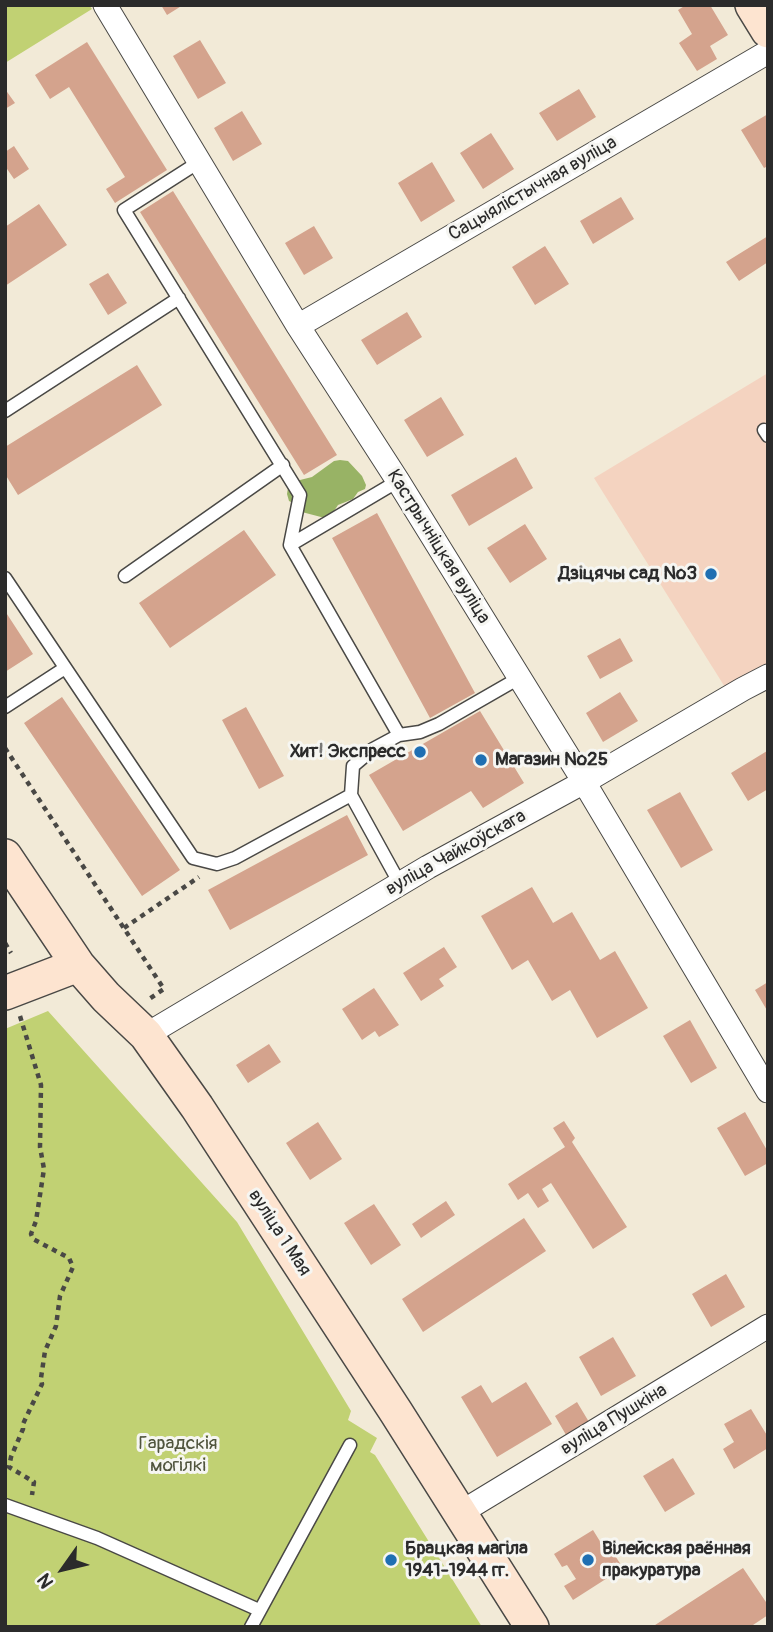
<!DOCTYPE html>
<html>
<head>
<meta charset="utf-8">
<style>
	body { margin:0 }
	#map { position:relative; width:773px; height:1632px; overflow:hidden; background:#f2ead7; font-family:Pangolin,sans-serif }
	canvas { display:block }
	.frame { position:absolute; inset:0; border:7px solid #2b2b2b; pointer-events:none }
	.north { position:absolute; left:28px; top:1534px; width:70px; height:70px; -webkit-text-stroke:5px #f6f6f2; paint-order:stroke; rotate:236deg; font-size:19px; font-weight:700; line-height:28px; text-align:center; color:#2b2b2b }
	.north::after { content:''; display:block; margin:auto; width:24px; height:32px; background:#2b2b2b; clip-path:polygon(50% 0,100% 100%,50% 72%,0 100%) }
</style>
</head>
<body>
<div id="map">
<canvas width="773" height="1632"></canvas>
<div class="frame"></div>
<div class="north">N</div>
</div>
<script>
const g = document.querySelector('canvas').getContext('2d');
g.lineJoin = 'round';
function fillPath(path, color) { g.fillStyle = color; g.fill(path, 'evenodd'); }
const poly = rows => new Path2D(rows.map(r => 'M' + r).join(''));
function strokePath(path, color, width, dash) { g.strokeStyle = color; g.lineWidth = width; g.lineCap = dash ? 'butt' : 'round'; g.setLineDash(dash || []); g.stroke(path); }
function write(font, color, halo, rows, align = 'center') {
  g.font = font + ' Pangolin,sans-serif'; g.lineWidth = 6; g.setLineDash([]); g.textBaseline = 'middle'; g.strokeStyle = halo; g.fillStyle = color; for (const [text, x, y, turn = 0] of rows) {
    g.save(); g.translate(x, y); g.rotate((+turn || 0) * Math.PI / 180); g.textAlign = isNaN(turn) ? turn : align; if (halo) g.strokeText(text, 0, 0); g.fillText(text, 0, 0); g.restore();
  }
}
fillPath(poly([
	[768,373,768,670,728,692,594,478]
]), '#f4d3c0');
fillPath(poly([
	[5,5,89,5,92,9,5,63],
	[48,1011,237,1222,351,1411,348,1420,377,1438,370,1452,375,1455,482,1627,5,1627,5,1029]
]), '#c1d173');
fillPath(poly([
	[340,460,348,461,362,476,366,485,365,489,358,492,353,499,338,505,334,511,326,517,321,517,298,511,293,503,289,501,287,494,288,488,296,481,312,477,334,461]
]), '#98b365');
fillPath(poly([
	[161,5,183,5,167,15],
	[686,5,710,5,728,35,710,46,717,59,697,71,679,43,692,34,678,10],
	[200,40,226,83,198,99,173,56],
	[87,42,167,170,115,203,106,189,125,177,69,87,50,99,35,75],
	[5,89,15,103,5,109],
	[579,89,596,117,557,141,539,113],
	[242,111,262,144,233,161,214,128],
	[768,114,768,166,764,168,741,130],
	[491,133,514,169,483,189,460,153],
	[14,146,29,169,14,179,5,166,5,152],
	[432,162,455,201,421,222,398,183],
	[173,191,337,455,304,475,140,212],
	[621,197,634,219,593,244,580,221],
	[39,204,67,245,5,286,5,227],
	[314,226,333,258,304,275,285,243],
	[768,236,768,262,739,281,726,262],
	[545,246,569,284,535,305,512,267],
	[108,273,127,303,108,315,89,284],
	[407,312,422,337,377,365,361,340],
	[137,365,162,405,18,495,5,474,5,447],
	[441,397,464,435,427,457,404,420],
	[516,457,533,488,469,526,451,495],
	[377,513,475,693,430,718,332,538],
	[525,524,547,559,510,583,487,548],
	[244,530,276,575,170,648,139,603],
	[5,611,33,654,5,672],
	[620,638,633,661,600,679,587,656],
	[620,692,638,721,603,742,586,713],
	[62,697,180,870,142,896,24,723],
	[246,707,284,776,259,789,222,720],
	[480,711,524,783,483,808,471,791,403,831,369,775],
	[767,751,768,789,748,801,731,773],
	[680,792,713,850,681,868,647,810],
	[347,815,368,855,230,930,208,890],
	[532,887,553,923,572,912,600,960,615,951,648,1008,597,1038,570,990,552,1001,528,960,512,970,481,916],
	[444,947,457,967,439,979,444,986,421,1001,403,973],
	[768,982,768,1012,755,990],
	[374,988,399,1025,379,1037,375,1031,362,1040,342,1009],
	[690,1020,717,1068,691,1083,663,1036],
	[269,1044,281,1062,248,1083,236,1065],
	[745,1112,768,1152,768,1163,745,1176,717,1128],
	[564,1121,575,1138,572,1142,627,1227,593,1249,551,1183,542,1189,549,1201,538,1208,528,1193,518,1200,508,1184,565,1147,553,1128],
	[318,1122,342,1159,310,1180,286,1143],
	[446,1201,455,1215,421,1238,412,1224],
	[374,1204,401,1245,371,1265,344,1223],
	[524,1218,546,1251,423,1332,402,1299],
	[726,1274,745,1307,711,1327,692,1294],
	[613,1337,636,1376,601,1396,579,1357],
	[526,1382,552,1424,497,1457,461,1397,481,1385,492,1403],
	[577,1402,592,1427,569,1440,555,1416],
	[751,1409,768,1437,768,1448,734,1469,723,1449,734,1442,724,1424],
	[673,1458,695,1494,665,1512,643,1476],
	[593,1530,601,1543,605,1540,623,1568,573,1600,564,1586,576,1579,567,1565,562,1567,554,1554],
	[743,1568,768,1605,768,1615,750,1627,652,1627]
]), '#d4a38d');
const lane = poly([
	[199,162,124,210,300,495,290,545,399,735,373,749,353,766,351,795,400,884],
	[5,411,179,298],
	[764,430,768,436],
	[290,545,398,481],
	[125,576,283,465],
	[5,578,193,858,217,864,235,858,351,795],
	[5,707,65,668],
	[399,735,420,732,439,724,519,678],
	[5,1505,97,1538,259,1610],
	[251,1627,350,1445]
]);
const street = poly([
	[105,5,298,326,398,481,584,782,768,1091],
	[298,326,768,52],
	[146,1035,428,867,584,782,743,689,768,676],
	[460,1513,768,1326]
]);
const secondary = poly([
	[752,5,768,31],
	[5,856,78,965,106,997,146,1035,197,1107,396,1412,532,1627],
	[5,993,78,965]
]);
strokePath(lane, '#494845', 15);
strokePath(street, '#494845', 25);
strokePath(secondary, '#494845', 36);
strokePath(poly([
	[5,748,164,989,149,999],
	[124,928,199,877],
	[5,943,11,953],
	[20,1016,41,1085,40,1147,44,1169,36,1221,31,1234,33,1239,69,1258,73,1267,60,1296,56,1326,45,1351,41,1378,42,1384,23,1424,23,1429,11,1457,9,1467,34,1482,32,1495]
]), '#494845', 4.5, [5, 5]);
strokePath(lane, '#fff', 12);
strokePath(street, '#fff', 23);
strokePath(secondary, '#fde4d0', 33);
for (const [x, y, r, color] of [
	[711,574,7,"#1f6fb2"],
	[420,752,7,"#1f6fb2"],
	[481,760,7,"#1f6fb2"],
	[391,1560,7,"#1f6fb2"],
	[588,1560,7,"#1f6fb2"]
]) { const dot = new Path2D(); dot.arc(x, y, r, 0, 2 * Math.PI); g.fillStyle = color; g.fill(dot); strokePath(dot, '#f6f6f2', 2.5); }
write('19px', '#2b2b2b', '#f6f6f2', [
	["Сацыялістычная вуліца",533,189,-30],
	["Кастрычніцкая вуліца",438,547,58],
	["вуліца Чайкоўскага",456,853,-29],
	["вуліца 1 Мая",279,1233,57],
	["вуліца Пушкіна",614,1420,-31]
]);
write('bold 19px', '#2b2b2b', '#f6f6f2', [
	["Дзіцячы сад №3",697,574,"right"],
	["Хит! Экспресс",406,752,"right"],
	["Магазин №25",495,760],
	["Брацкая магіла",405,1549],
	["1941-1944 гг.",405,1571],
	["Вілейская раённая",602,1549],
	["пракуратура",602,1571]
], 'left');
write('19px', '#50543d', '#f6f6f2', [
	["Гарадскія",178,1444],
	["могілкі",178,1466]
]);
</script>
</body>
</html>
